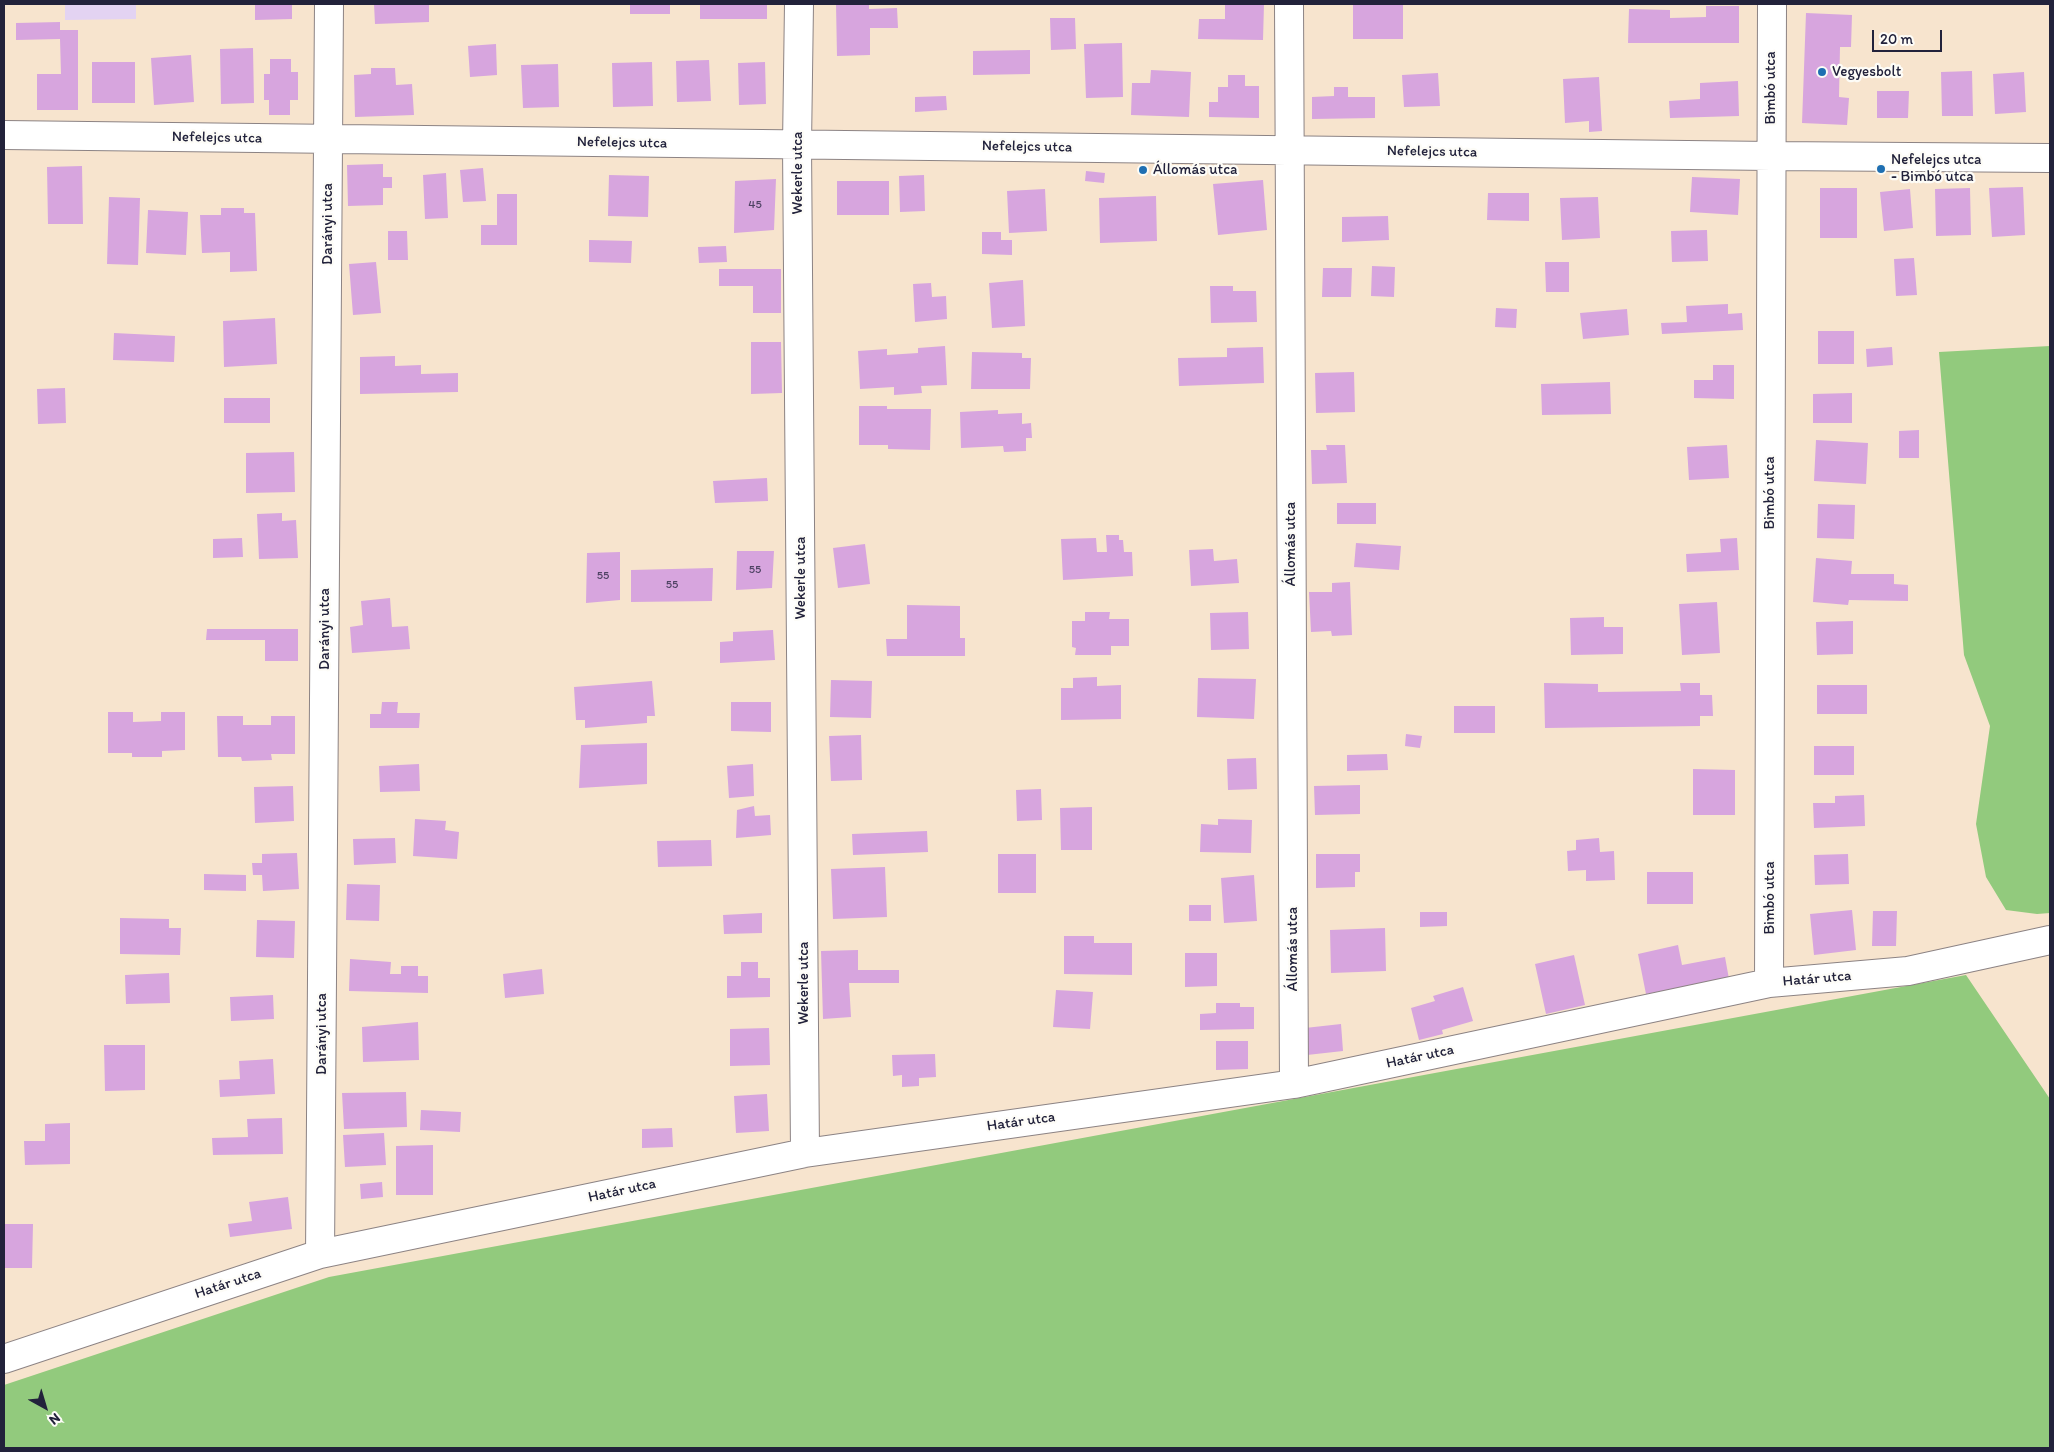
<!DOCTYPE html>
<html>
<head>
<meta charset="utf-8">
<style>
	body { margin:0 }
	#map { position:relative; width:2054px; height:1452px; overflow:hidden; background:#f7e4ce; font-family:Itim,sans-serif }
	canvas { display:block }
	.frame { position:absolute; inset:0; border:5px solid #22223b; pointer-events:none }
	.north { position:absolute; left:20px; top:1382px; width:50px; height:50px; -webkit-text-stroke:4px #fdfcf7; paint-order:stroke; rotate:141deg; font-size:14px; font-weight:700; line-height:20px; text-align:center; color:#22223b }
	.north::after { content:''; display:block; margin:auto; width:18px; height:22px; background:#22223b; clip-path:polygon(50% 0,100% 100%,50% 72%,0 100%) }
	.scale { position:absolute; left:1872px; top:30px; width:70px; height:22px; box-sizing:border-box; border:2px solid #22223b; border-top:0; padding-left:6px; font-size:15px; line-height:18px; white-space:nowrap; color:#22223b; -webkit-text-stroke:4px #fdfcf7; paint-order:stroke }
</style>
</head>
<body>
<div id="map">
<canvas width="2054" height="1452"></canvas>
<div class="frame"></div>
<div class="north">N</div>
<div class="scale">20 m</div>
</div>
<script>
const g = document.querySelector('canvas').getContext('2d');
g.lineJoin = 'round';
function fillPath(path, color) { g.fillStyle = color; g.fill(path, 'evenodd'); }
const poly = rows => new Path2D(rows.map(r => 'M' + r).join(''));
function strokePath(path, color, width, dash) { g.strokeStyle = color; g.lineWidth = width; g.lineCap = dash ? 'butt' : 'round'; g.setLineDash(dash || []); g.stroke(path); }
function write(font, color, halo, rows, align = 'center') {
  g.font = font + ' Itim,sans-serif'; g.lineWidth = 4.5; g.setLineDash([]); g.textBaseline = 'middle'; g.strokeStyle = halo; g.fillStyle = color; for (const [text, x, y, turn = 0] of rows) {
    g.save(); g.translate(x, y); g.rotate((+turn || 0) * Math.PI / 180); g.textAlign = isNaN(turn) ? turn : align; if (halo) g.strokeText(text, 0, 0); g.fillText(text, 0, 0); g.restore();
  }
}
fillPath(poly([
	[65,4,136,4,136,19,65,20]
]), '#e3d3f2');
fillPath(poly([
	[2050,346,2050,913,2037,914,2006,910,1986,877,1976,824,1990,726,1964,655,1939,352],
	[1966,975,2050,1099,2050,1448,4,1448,4,1385,329,1277]
]), '#92ca7d');
fillPath(poly([
	[255,4,292,4,292,19,255,20],
	[374,4,429,4,429,22,375,24],
	[630,4,670,4,670,14,630,14],
	[700,4,767,4,767,19,700,19],
	[836,4,869,4,869,9,897,8,898,28,870,28,870,55,837,56],
	[1225,4,1264,4,1263,40,1198,39,1199,19,1225,19],
	[1353,4,1403,4,1403,39,1353,39],
	[1706,6,1739,6,1739,43,1628,43,1629,9,1670,10,1670,18,1706,17],
	[1806,13,1852,15,1851,47,1840,47,1839,97,1849,98,1847,125,1802,123],
	[1050,18,1075,18,1076,49,1051,50],
	[60,22,60,30,78,30,78,110,37,110,37,74,61,74,60,39,16,40,16,23],
	[1122,43,1123,97,1086,98,1084,44],
	[496,44,497,75,470,77,468,46],
	[253,48,254,103,221,104,220,49],
	[1030,50,1030,74,973,75,973,51],
	[191,55,194,102,154,105,151,58],
	[270,59,291,59,291,72,298,72,298,100,290,100,290,115,269,115,269,100,264,100,264,74,270,74],
	[709,60,711,101,677,102,676,61],
	[92,62,135,62,135,103,92,103],
	[652,62,653,106,613,107,612,63],
	[765,62,766,104,739,105,738,63],
	[558,64,559,107,523,108,521,65],
	[371,68,395,68,396,85,412,84,414,115,355,117,354,75,371,74],
	[1151,70,1191,72,1189,117,1131,115,1132,83,1150,83],
	[1972,71,1973,116,1942,116,1941,72],
	[2024,72,2026,112,1995,114,1993,74],
	[1438,73,1440,106,1404,107,1402,75],
	[1228,75,1245,75,1245,86,1259,86,1259,118,1209,117,1209,102,1218,102,1218,87,1228,87],
	[1599,77,1602,131,1589,132,1589,121,1565,123,1563,79],
	[1738,81,1739,116,1670,118,1669,101,1700,99,1700,83],
	[1334,87,1348,87,1348,97,1375,97,1375,118,1312,119,1312,97,1334,96],
	[1877,91,1909,91,1908,118,1877,118],
	[946,96,947,110,915,112,915,97],
	[383,164,383,177,392,177,392,188,383,188,383,205,348,206,347,165],
	[82,166,83,224,48,224,47,167],
	[483,168,486,201,463,202,460,170],
	[1086,171,1105,173,1104,183,1085,181],
	[446,173,448,218,425,219,423,175],
	[609,175,649,176,648,217,608,216],
	[924,175,925,211,900,212,899,176],
	[1692,177,1740,179,1738,215,1690,212],
	[776,179,774,230,734,233,735,181],
	[1263,180,1267,230,1218,235,1213,184],
	[837,181,889,181,889,215,837,215],
	[2023,187,2025,235,1992,237,1989,188],
	[1820,188,1857,188,1857,238,1820,238],
	[1970,188,1971,235,1936,236,1935,189],
	[1045,189,1047,231,1009,233,1007,191],
	[1910,189,1913,228,1884,231,1880,192],
	[1488,193,1529,193,1529,221,1487,220],
	[497,194,517,194,517,245,481,245,481,225,497,225],
	[1156,196,1157,241,1100,243,1099,198],
	[109,197,140,198,138,265,107,264],
	[1598,197,1600,238,1562,240,1560,198],
	[221,208,244,208,244,213,255,213,257,271,230,272,230,252,202,253,200,215,221,215],
	[148,210,188,212,186,255,146,253],
	[1388,216,1389,240,1342,242,1342,217],
	[1707,230,1708,261,1672,262,1671,231],
	[388,231,407,231,408,260,388,260],
	[982,232,1001,232,1001,240,1012,240,1012,255,982,254],
	[589,240,632,241,631,263,589,262],
	[726,246,727,262,699,263,698,247],
	[1914,258,1917,295,1896,296,1894,259],
	[376,262,381,313,353,315,349,264],
	[1545,262,1569,262,1569,292,1546,292],
	[1372,266,1395,267,1394,297,1371,296],
	[1323,268,1352,268,1351,297,1322,297],
	[719,269,781,269,781,313,753,313,753,286,719,286],
	[1023,280,1025,326,992,328,989,283],
	[931,283,932,297,946,296,947,319,915,322,913,284],
	[1210,286,1233,286,1233,291,1256,291,1257,322,1211,323],
	[1728,304,1728,314,1742,313,1743,330,1662,334,1661,323,1687,322,1686,306],
	[1496,308,1517,309,1516,328,1495,327],
	[1627,309,1629,335,1583,339,1580,313],
	[275,318,277,364,224,367,223,321],
	[1818,331,1854,331,1854,364,1818,364],
	[114,333,175,336,174,362,113,360],
	[751,342,781,342,782,393,751,394],
	[945,346,947,385,921,386,922,393,894,395,894,387,860,389,858,351,887,349,887,355,918,353,918,348],
	[1263,347,1264,383,1179,386,1178,358,1227,357,1227,348],
	[1892,347,1893,365,1867,367,1866,349],
	[972,352,1022,353,1022,358,1031,358,1030,389,971,389],
	[395,356,395,366,421,365,421,374,458,373,458,392,360,394,360,357],
	[1713,365,1734,365,1734,399,1694,398,1694,380,1713,380],
	[1354,372,1355,412,1316,413,1315,373],
	[1610,382,1611,414,1542,415,1541,384],
	[65,388,66,423,38,424,37,389],
	[1852,393,1852,423,1813,423,1813,394],
	[224,398,270,398,270,423,224,423],
	[859,406,887,406,887,409,931,409,930,450,888,449,888,445,859,445],
	[998,410,998,414,1022,413,1022,424,1031,423,1032,438,1026,438,1026,451,1004,452,1003,446,961,448,960,412],
	[1919,430,1919,458,1899,458,1899,431],
	[1816,440,1868,443,1866,484,1814,481],
	[1326,445,1345,445,1347,483,1312,484,1311,450,1327,450],
	[1727,445,1729,478,1689,480,1687,447],
	[294,452,295,492,246,493,246,453],
	[767,478,768,501,715,503,713,481],
	[1337,503,1376,503,1376,524,1337,524],
	[1818,504,1855,505,1854,539,1817,538],
	[282,513,282,521,296,520,298,558,259,559,257,514],
	[1106,535,1119,535,1119,540,1123,540,1124,552,1132,552,1133,576,1063,580,1061,539,1096,538,1097,552,1107,552],
	[242,538,243,557,213,558,213,539],
	[1737,538,1739,570,1687,572,1686,554,1721,552,1720,539],
	[1356,543,1401,546,1399,570,1354,567],
	[865,544,870,584,838,588,833,548],
	[1213,549,1214,561,1237,559,1239,583,1191,586,1189,550],
	[737,551,774,551,772,588,736,590],
	[620,552,620,600,586,603,587,553],
	[1816,558,1852,561,1851,574,1894,574,1894,584,1908,585,1908,601,1849,600,1848,605,1813,602],
	[713,568,712,601,631,602,631,570],
	[1350,582,1352,635,1332,636,1331,631,1311,632,1309,592,1332,592,1332,583],
	[390,598,392,627,408,626,410,649,352,653,350,627,363,625,361,601],
	[1717,602,1720,653,1682,655,1679,604],
	[907,605,960,606,960,638,965,638,965,656,887,656,886,639,907,639],
	[1085,612,1110,612,1109,619,1129,619,1129,646,1111,646,1111,655,1075,655,1076,648,1072,647,1072,621,1085,621],
	[1248,612,1249,649,1211,650,1210,613],
	[1604,617,1604,627,1623,627,1623,654,1571,655,1570,618],
	[1853,621,1853,654,1817,655,1816,622],
	[207,629,298,629,298,661,265,661,265,640,206,640],
	[773,630,775,660,720,663,720,642,733,641,733,632],
	[1097,677,1097,686,1121,685,1121,719,1061,720,1061,688,1073,688,1073,678],
	[1198,678,1256,679,1254,719,1197,717],
	[831,680,872,681,871,718,830,717],
	[652,681,655,716,647,716,647,723,585,728,585,720,576,720,574,687],
	[1544,683,1598,684,1598,692,1681,691,1680,683,1700,683,1700,695,1712,695,1713,716,1700,716,1700,726,1545,728],
	[1817,685,1867,685,1867,714,1817,714],
	[382,702,398,702,397,713,420,713,419,728,370,728,370,714,381,714],
	[731,702,771,702,771,732,731,731],
	[1454,706,1495,706,1495,733,1454,733],
	[108,712,133,712,133,722,161,721,161,712,185,712,185,750,162,751,162,757,132,757,132,753,108,753],
	[217,716,243,716,243,725,271,725,271,716,295,716,295,754,271,754,272,760,242,761,241,757,218,757],
	[1406,734,1422,736,1420,748,1405,746],
	[861,735,862,780,831,781,829,736],
	[647,743,647,784,579,788,581,745],
	[1814,746,1854,746,1854,775,1814,775],
	[1387,754,1388,770,1347,771,1347,755],
	[1256,758,1257,789,1228,790,1227,759],
	[419,764,420,791,380,792,379,766],
	[753,764,754,796,729,798,727,766],
	[1693,769,1735,770,1735,815,1693,815],
	[1360,785,1360,814,1315,815,1314,786],
	[293,786,294,821,255,823,254,787],
	[1041,789,1042,820,1017,821,1016,790],
	[1864,795,1865,826,1814,828,1813,803,1835,803,1835,796],
	[754,806,755,816,770,815,771,835,736,838,737,810],
	[1092,807,1092,850,1061,850,1060,808],
	[415,819,446,821,445,830,459,832,457,859,413,856],
	[1218,819,1252,820,1251,853,1200,852,1201,824,1218,825],
	[927,831,928,852,853,855,852,834],
	[395,838,396,863,354,865,353,839],
	[1599,838,1600,852,1614,851,1615,880,1586,881,1586,870,1568,871,1567,851,1576,850,1576,840],
	[711,840,712,866,658,867,657,841],
	[297,853,299,889,263,891,262,875,253,875,252,863,262,863,262,854],
	[998,854,1036,854,1036,893,998,893],
	[1316,854,1360,854,1360,872,1355,872,1355,887,1316,888],
	[1848,854,1849,884,1815,885,1814,855],
	[885,867,887,917,833,919,831,869],
	[1647,872,1693,872,1693,904,1647,904],
	[204,874,246,875,246,891,204,890],
	[1254,875,1257,921,1224,923,1221,878],
	[347,884,380,885,379,921,346,920],
	[1189,905,1211,905,1211,921,1189,921],
	[1852,910,1856,950,1814,955,1810,914],
	[1873,911,1897,911,1896,946,1872,946],
	[1420,912,1447,912,1447,926,1420,927],
	[762,913,762,933,724,934,723,915],
	[120,918,169,919,169,928,181,928,180,955,120,954],
	[257,920,295,921,294,958,256,957],
	[1385,928,1386,971,1331,973,1330,930],
	[1064,936,1094,936,1094,943,1132,943,1132,975,1064,974],
	[1678,945,1682,965,1725,957,1729,979,1646,994,1638,954],
	[858,950,858,970,899,970,899,983,849,983,851,1017,823,1019,821,951],
	[1185,953,1217,953,1217,986,1185,987],
	[1574,955,1585,1005,1546,1014,1535,964],
	[350,959,391,962,390,974,401,974,401,966,418,966,418,976,428,976,428,993,349,991],
	[741,962,758,962,758,978,770,978,770,997,727,998,727,976,741,976],
	[542,969,544,994,505,998,503,974],
	[169,973,170,1003,126,1004,125,975],
	[1463,987,1473,1021,1442,1030,1443,1034,1419,1040,1411,1008,1435,1001,1433,996],
	[1056,990,1093,992,1090,1029,1053,1027],
	[273,995,274,1019,231,1021,230,997],
	[1216,1003,1240,1003,1240,1007,1254,1007,1254,1029,1200,1030,1200,1014,1216,1013],
	[418,1022,419,1060,363,1062,362,1027],
	[1341,1024,1343,1051,1307,1055,1305,1028],
	[769,1028,770,1065,730,1066,730,1029],
	[1216,1041,1248,1041,1248,1069,1216,1070],
	[104,1045,145,1045,145,1090,105,1091],
	[935,1054,936,1077,919,1078,919,1086,902,1087,902,1075,893,1076,892,1055],
	[273,1059,275,1094,220,1097,219,1080,240,1079,239,1061],
	[406,1092,407,1127,344,1129,342,1093],
	[767,1094,769,1131,736,1133,734,1096],
	[421,1110,461,1112,460,1132,420,1130],
	[282,1118,283,1154,213,1155,212,1138,248,1137,247,1119],
	[70,1123,70,1164,25,1165,24,1141,45,1141,45,1124],
	[672,1128,673,1147,642,1148,642,1129],
	[384,1133,386,1165,345,1167,343,1135],
	[433,1145,433,1195,396,1195,396,1146],
	[382,1182,383,1197,361,1199,360,1184],
	[288,1197,292,1229,230,1237,228,1224,252,1221,249,1202],
	[4,1224,33,1224,32,1268,4,1268]
]), '#d7a5de');
const minor = poly([
	[799,4,797,145,805,1153],
	[1289,4,1294,1084],
	[4,135,1771,156,2050,158],
	[1769,983,1772,4],
	[320,1254,329,4],
	[4,1359,320,1254,805,1153,1294,1084,1769,983,1908,971,2050,940]
]);
strokePath(minor, '#8c8384', 30);
strokePath(minor, '#fff', 28);
for (const [x, y, r, color] of [
	[1822,72,5,"#1f6fb2"],
	[1881,169,5,"#1f6fb2"],
	[1143,170,5,"#1f6fb2"]
]) { const dot = new Path2D(); dot.arc(x, y, r, 0, 2 * Math.PI); g.fillStyle = color; g.fill(dot); strokePath(dot, '#fdfcf7', 2); }
write('12px', '#4f4364', null, [
	["45",755,205],
	["55",755,570],
	["55",603,576],
	["55",672,585]
]);
write('15px', '#22223b', '#fdfcf7', [
	["Vegyesbolt",1832,72],
	["Nefelejcs utca",1891,160],
	["- Bimbó utca",1891,177],
	["Állomás utca",1153,170]
], 'left');
write('15px', '#22223b', '#fdfcf7', [
	["Bimbó utca",1771,88,-90],
	["Nefelejcs utca",217,138,1],
	["Nefelejcs utca",622,143,1],
	["Nefelejcs utca",1027,147,1],
	["Nefelejcs utca",1432,152,1],
	["Wekerle utca",798,173,-90],
	["Darányi utca",328,224,-90],
	["Bimbó utca",1770,493,-90],
	["Állomás utca",1291,544,-90],
	["Wekerle utca",801,578,-90],
	["Darányi utca",325,629,-90],
	["Bimbó utca",1770,898,-90],
	["Állomás utca",1293,949,-90],
	["Határ utca",1817,979,-5],
	["Wekerle utca",804,983,-90],
	["Darányi utca",322,1034,-90],
	["Határ utca",1420,1057,-12],
	["Határ utca",1021,1122,-8],
	["Határ utca",622,1191,-12],
	["Határ utca",228,1284,-18]
]);
</script>
</body>
</html>
